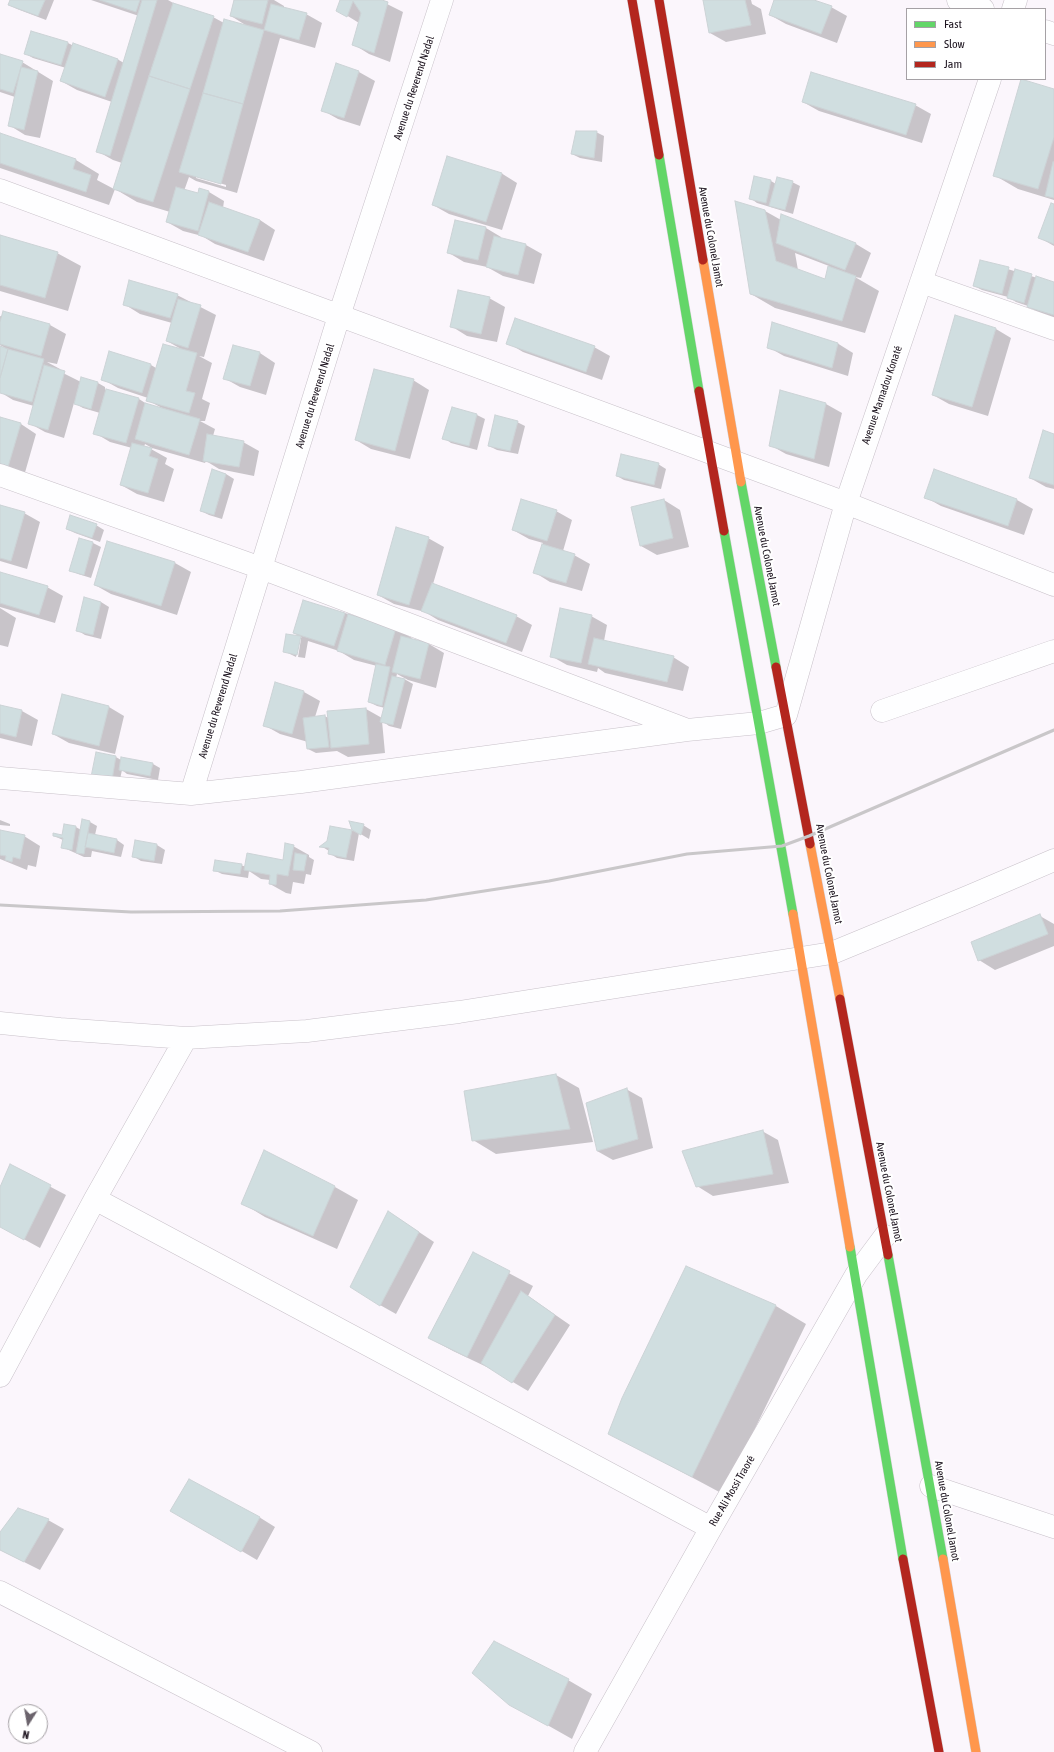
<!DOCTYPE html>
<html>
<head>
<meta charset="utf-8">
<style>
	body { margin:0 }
	#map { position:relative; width:1054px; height:1752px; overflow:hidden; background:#fbf6fc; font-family:"Asap Condensed",sans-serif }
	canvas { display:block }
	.legend { position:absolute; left:906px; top:8px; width:140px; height:72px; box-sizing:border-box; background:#fff; border:1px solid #a5a1a5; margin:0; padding:5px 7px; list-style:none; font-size:12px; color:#1d141f }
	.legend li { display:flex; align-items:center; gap:8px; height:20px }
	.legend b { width:20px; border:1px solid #a5a1a5 }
	.north { position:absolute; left:8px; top:1704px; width:40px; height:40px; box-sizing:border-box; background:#fff; border:1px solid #a5a1a5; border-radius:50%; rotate:191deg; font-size:11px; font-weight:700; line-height:16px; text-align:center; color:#1d141f }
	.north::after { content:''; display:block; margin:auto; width:14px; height:18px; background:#6b636c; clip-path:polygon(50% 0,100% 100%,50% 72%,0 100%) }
</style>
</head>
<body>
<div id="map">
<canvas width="1054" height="1752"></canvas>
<ul class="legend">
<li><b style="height:5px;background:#63d668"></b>Fast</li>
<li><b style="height:5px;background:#ff974d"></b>Slow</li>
<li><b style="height:5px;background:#b3261e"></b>Jam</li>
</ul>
<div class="north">N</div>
</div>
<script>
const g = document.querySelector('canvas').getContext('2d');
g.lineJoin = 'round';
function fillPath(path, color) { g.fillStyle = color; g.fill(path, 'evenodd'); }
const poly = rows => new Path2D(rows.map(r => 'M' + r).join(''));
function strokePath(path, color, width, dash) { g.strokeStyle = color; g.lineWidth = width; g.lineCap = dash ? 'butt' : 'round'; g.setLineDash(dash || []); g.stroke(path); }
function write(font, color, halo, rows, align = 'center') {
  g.font = font + ' "Asap Condensed",sans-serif'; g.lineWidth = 4; g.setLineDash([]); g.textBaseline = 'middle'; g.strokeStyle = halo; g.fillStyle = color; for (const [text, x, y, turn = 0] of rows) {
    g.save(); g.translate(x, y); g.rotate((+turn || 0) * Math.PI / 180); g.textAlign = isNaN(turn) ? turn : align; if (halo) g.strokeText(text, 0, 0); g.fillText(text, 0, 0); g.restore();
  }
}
fillPath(poly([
	[11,0,54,0,46,20,17,9,9,5],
	[91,0,168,0,175,4,213,17,224,23,247,26,231,16,235,0,274,0,284,6,284,8,306,14,322,23,315,48,280,38,237,193,196,181,189,177,184,191,198,195,209,192,224,201,223,208,260,220,275,230,264,261,215,244,202,236,183,231,167,222,170,212,137,202,115,189,109,205,0,168,0,134,76,160,99,174,97,180,114,189,122,163,113,160,97,151,112,102,77,90,61,81,66,68,33,58,26,54,68,43,74,46,117,59,124,63,139,16],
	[196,176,226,185,226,187,196,178],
	[341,0,379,0,403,12,390,62,369,54,353,44,359,23,338,10],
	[704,0,751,0,752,4,761,9,766,34,726,42,710,33],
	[775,0,811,0,831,7,847,16,837,43,786,24,770,15],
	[0,55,22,62,53,81,40,138,25,135,9,125,15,97,0,92],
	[337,64,359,72,375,81,360,126,338,119,322,110],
	[1054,90,1054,200,1018,189,994,175],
	[803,102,915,105,931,114,922,143,819,111],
	[596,132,604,136,602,162,580,158,572,154],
	[501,173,517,183,502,230,449,214,433,205],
	[754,177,771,181,776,184,792,182,800,186,793,214,757,203,750,198],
	[1054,205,1054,246,1040,238],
	[765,211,781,220,856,244,871,253,861,278,855,277,879,291,865,333,775,308,751,294],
	[795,253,829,266,826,280,798,270],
	[486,228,501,237,501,239,526,245,542,254,534,284,503,276,487,267,464,262,449,253],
	[0,236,57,253,81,266,68,311,0,291],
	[981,261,1054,283,1054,319,1044,316,1028,306,1016,302,1008,297,982,290,974,286],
	[177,295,216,315,204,357,199,356,212,363,202,399,210,403,205,421,200,421,215,429,213,436,243,442,259,451,254,476,219,469,206,461,205,463,152,448,145,444,144,447,151,449,167,458,165,464,174,469,164,502,137,494,121,485,132,448,110,442,95,433,100,413,83,408,74,403,64,438,45,432,29,423,34,406,13,400,0,392,0,347,7,349,0,345,0,316,3,317,4,312,50,325,66,334,57,364,47,362,60,369,59,371,81,382,98,383,105,387,105,390,139,399,150,406,162,408,147,400,148,398,118,388,102,379,110,353,151,365,156,368,181,349,167,341,172,323,140,314,124,304],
	[489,298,505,307,497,342,467,336,451,326],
	[996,329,1011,338,988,416,949,404,933,395],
	[508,343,594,347,610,356,602,380,523,352],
	[837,343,853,353,848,376,784,356,768,347],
	[260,353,275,363,266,395,240,387,224,378],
	[413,380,429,390,410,459,371,449,356,440],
	[781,391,826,404,842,413,829,467,786,454,770,445],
	[452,408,477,415,485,419,477,450,451,443,444,438],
	[0,418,21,424,36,434,24,476,0,468],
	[517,422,525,426,518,454,497,450,489,446],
	[1054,435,1054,489,1046,487,1030,478],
	[658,464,666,469,661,489,624,480,617,476],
	[213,470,226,474,234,479,222,519,209,515,201,511],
	[934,471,1017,500,1033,509,1024,535,941,506,925,497],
	[664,500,680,510,689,547,657,555,641,546],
	[0,506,24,513,40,522,27,569,0,561],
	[556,511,572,520,563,551,574,555,590,564,582,591,550,582,534,572,543,543,529,539,513,530],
	[96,525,104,530,100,542,75,533,67,529],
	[428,538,444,547,433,584,516,616,532,625,522,652,438,620,425,612,394,604,378,595],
	[80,539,93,543,101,547,91,578,78,574,70,570],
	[108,542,175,563,191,572,177,615,111,594,95,585],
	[0,573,47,587,63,596,55,623,0,607],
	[85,598,101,602,109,607,101,639,85,635,77,630],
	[0,608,16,618,8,647,0,645],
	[345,613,396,629,412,638,411,640,429,644,444,653,436,688,408,680,397,674,396,678,406,680,413,684,401,729,389,726,382,721,385,753,348,757,337,751,316,753,308,749,308,742,280,734,264,725,276,684,304,692,320,701,315,717,324,716,329,718,366,709,382,718,385,708,377,706,369,702,377,666,354,660,339,651,308,641,305,658,298,657,301,639,299,639,296,657,284,651,287,635,302,638,294,633],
	[591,616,607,625,604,641,673,657,689,667,683,691,605,673,598,668,597,672,567,665,551,656],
	[0,706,22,711,38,720,32,746,0,738],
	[109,707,124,716,115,754,69,743,53,734],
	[116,757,121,760,153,764,160,768,158,780,127,774,122,770,119,784,92,776],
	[0,820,10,824,10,826,0,825],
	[90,822,97,826,95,835,117,840,124,845,121,857,92,851,91,857,84,857,62,847,63,840,54,836,63,836,65,825,76,827,81,830],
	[351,823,363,825,371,830,369,839,359,833,354,861,337,858,329,853,329,851,321,846,328,841,331,827,353,831],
	[0,831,24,836,40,846,36,867,28,865,27,870,0,859],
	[136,842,157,845,165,850,162,864,141,861,133,856],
	[293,846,309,855,309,857,314,860,311,875,306,874,304,884,293,882,291,894,286,893,270,884,270,880,261,879,249,871,248,878,222,874,214,870,241,865,246,867,283,861],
	[1040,916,1054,924,1054,946,995,970,979,960],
	[556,1075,579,1088,593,1142,496,1154,473,1140],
	[626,1089,642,1098,653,1148,613,1160,597,1151],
	[762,1131,778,1140,789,1183,713,1196,697,1186],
	[11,1166,66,1195,40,1248,0,1226,0,1189],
	[335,1187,358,1200,337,1249,265,1217,242,1203],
	[389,1212,434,1242,396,1314,380,1305],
	[473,1254,533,1286,528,1296,570,1325,528,1391,491,1369,453,1351,429,1338],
	[687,1268,776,1306,806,1324,723,1494,609,1433],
	[172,1510,259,1517,275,1527,257,1560],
	[48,1520,64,1529,40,1570,0,1550,0,1534],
	[568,1680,592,1694,572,1739,510,1704]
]), '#0003');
const building = poly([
	[10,0,45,0,38,16,8,5,10,0],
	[100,0,140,0,136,12,100,0],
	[142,0,157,0,110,156,96,152,142,0],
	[234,0,268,0,262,24,230,16,234,0],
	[340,0,382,0,388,2,374,53,352,45,361,13,353,1,347,17,336,11,340,0],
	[703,0,745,0,751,25,709,33,703,0],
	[774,0,814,0,832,6,821,34,769,15,774,0],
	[173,3,214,16,190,89,149,76,173,3],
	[271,4,307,13,299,40,264,30,271,4],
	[224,19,264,30,243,104,203,93,224,19],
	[31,31,68,42,61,65,24,54,31,31],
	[73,43,118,59,105,97,60,81,73,43],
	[0,54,23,61,13,93,0,89,0,54],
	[336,63,359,71,344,118,321,111,336,63],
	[21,67,38,71,24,130,8,126,21,67],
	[811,72,916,104,906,135,802,102,811,72],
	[149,76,190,89,153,202,113,189,149,76],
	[1021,79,1054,89,1054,137,1038,189,993,176,1021,79],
	[203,93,243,104,221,184,179,172,203,93],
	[576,131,597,131,594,158,571,154,576,131],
	[0,133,76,159,73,169,91,175,86,192,0,163,0,133],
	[447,156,502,173,486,222,432,205,447,156],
	[1053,162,1054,162,1054,198,1045,196,1053,162],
	[754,176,771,180,766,203,749,199,754,176],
	[777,177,793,181,785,210,769,206,777,177],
	[176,187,198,193,199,188,209,191,198,231,166,222,176,187],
	[735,201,765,210,776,261,825,279,828,266,856,276,842,321,750,294,735,201],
	[209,202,260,220,248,252,198,235,209,202],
	[1051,203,1054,204,1054,244,1038,238,1051,203],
	[781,214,856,243,845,270,776,243,781,214],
	[455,220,486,227,478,260,447,253,455,220],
	[0,235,58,252,45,298,0,285,0,235],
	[494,236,526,244,518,275,486,267,494,236],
	[980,260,1009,267,1002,294,973,286,980,260],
	[1015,269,1032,274,1024,303,1007,298,1015,269],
	[1036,276,1054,282,1054,315,1027,307,1036,276],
	[129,280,178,294,170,318,123,305,129,280],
	[458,290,490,297,481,334,450,327,458,290],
	[178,299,201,305,188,348,166,341,178,299],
	[3,311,50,324,41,356,0,344,0,322,3,311],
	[955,315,996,328,972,407,932,395,955,315],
	[515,318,595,346,586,372,506,344,515,318],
	[772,322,838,343,832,368,767,348,772,322],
	[163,344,197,353,186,391,195,393,189,413,146,401,163,344],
	[233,345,260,352,250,386,223,379,233,345],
	[0,346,8,349,0,378,0,346],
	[8,349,44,359,32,402,0,393,0,378,8,349],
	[109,351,151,364,142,393,101,380,109,351],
	[44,365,65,371,48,430,28,424,44,365],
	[374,369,414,379,395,451,355,440,374,369],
	[81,377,98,382,91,409,74,404,81,377],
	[106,389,139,398,126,443,93,434,106,389],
	[780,390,826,403,814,459,769,446,780,390],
	[145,403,200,419,189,455,135,439,145,403],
	[452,407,477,414,469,446,442,439,452,407],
	[495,415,518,421,510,451,488,446,495,415],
	[0,417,21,423,8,467,0,465,0,417],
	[1043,430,1054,434,1054,485,1029,478,1043,430],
	[207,434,244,441,239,467,203,461,207,434],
	[132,443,152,448,149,456,158,459,148,493,120,485,132,443],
	[621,454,659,463,654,485,616,476,621,454],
	[212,469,226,474,214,515,200,511,212,469],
	[934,469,1017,499,1008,526,924,498,934,469],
	[521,499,557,510,547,541,512,530,521,499],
	[664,499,673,538,640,546,631,507,664,499],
	[0,505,25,512,11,561,0,558,0,505],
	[70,515,97,524,92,538,66,529,70,515],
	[396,527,429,537,409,605,377,595,396,527],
	[79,538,93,542,84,575,69,571,79,538],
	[107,541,175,562,161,606,94,585,107,541],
	[542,544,575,554,566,583,533,573,542,544],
	[0,572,48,586,39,615,0,603,0,572],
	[432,583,517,615,506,643,421,611,432,583],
	[84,597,101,602,93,635,76,631,84,597],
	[303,600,345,613,334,646,293,633,303,600],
	[560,608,592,615,581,663,550,657,560,608],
	[348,614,396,628,385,665,337,651,348,614],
	[286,634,301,636,297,655,283,652,286,634],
	[401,636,429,643,420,679,392,672,401,636],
	[594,638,674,656,667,682,588,664,594,638],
	[376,664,390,667,382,706,368,702,376,664],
	[392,676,405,679,393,725,380,722,392,676],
	[275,682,304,691,292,734,263,726,275,682],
	[62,694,109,706,99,746,52,734,62,694],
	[0,705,22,710,16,737,0,733,0,705],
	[366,708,369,744,331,748,327,711,366,708],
	[325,715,329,747,307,749,303,718,325,715],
	[96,752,116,756,112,780,91,777,96,752],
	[121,757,153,763,150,776,119,770,121,757],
	[82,819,90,821,84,854,76,853,82,819],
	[349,821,364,824,361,835,352,830,349,821],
	[64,824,76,826,72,850,61,848,63,838,53,836,53,833,62,835,64,824],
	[330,826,352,830,346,858,328,854,329,848,319,847,327,841,330,826],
	[0,830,25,835,20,859,13,857,12,862,5,860,6,856,0,855,0,830],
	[88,833,117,839,114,853,85,847,88,833],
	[135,840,157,844,154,861,132,857,135,840],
	[285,843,294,845,288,876,277,874,276,885,269,884,270,875,244,870,247,853,283,860,285,843],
	[295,853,307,855,304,871,293,870,295,853],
	[215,860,242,864,240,874,213,871,215,860],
	[1040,914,1048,934,978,961,971,942,1040,914],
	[556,1074,570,1129,472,1141,464,1091,556,1074],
	[627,1088,638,1139,597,1151,586,1103,627,1088],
	[763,1130,773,1174,696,1187,682,1151,763,1130],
	[264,1150,335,1186,313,1236,241,1204,264,1150],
	[10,1164,51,1185,24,1240,0,1227,0,1187,10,1164],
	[388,1211,419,1232,380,1306,350,1287,388,1211],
	[473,1252,510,1271,467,1357,428,1338,473,1252],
	[686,1266,776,1305,692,1477,608,1434,622,1398,686,1266],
	[521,1291,555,1315,512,1383,481,1363,521,1291],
	[189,1479,260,1517,241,1552,170,1511,189,1479],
	[18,1508,49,1519,24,1562,0,1550,0,1532,18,1508],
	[494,1641,569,1679,548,1726,509,1705,472,1673,494,1641]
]);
fillPath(building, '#d0dee0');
strokePath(building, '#ccd3d6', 1);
const street = poly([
	[958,0,983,9],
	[1013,9,1016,0],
	[1045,31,1054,34],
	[0,190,846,503,1054,585],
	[921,282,1054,329],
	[0,475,261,568,685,729],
	[882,711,1054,651],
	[0,778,191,794,301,782,687,730,759,723,786,715,846,503,990,79],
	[191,794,339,316,442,0],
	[0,1023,60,1029,186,1038,307,1031,459,1012,832,953,970,896,1054,860],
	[95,1199,711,1528],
	[0,1376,95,1199,186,1038],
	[931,1486,1054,1527],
	[0,1592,311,1752],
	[585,1752,711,1528,856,1275,885,1236]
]);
const fast = poly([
	[659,155,699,391],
	[741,482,776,667],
	[724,531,793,914],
	[850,1247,903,1559],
	[888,1255,943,1559]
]);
const slow = poly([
	[703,260,741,482],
	[810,844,840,999],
	[793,914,850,1247],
	[943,1559,976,1752]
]);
const jam = poly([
	[632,0,659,155],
	[659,0,703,260],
	[699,391,724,531],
	[776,667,810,844],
	[840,999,888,1255],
	[903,1559,939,1752]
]);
strokePath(street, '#c8c1c9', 23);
strokePath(fast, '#d5d1d6', 10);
strokePath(slow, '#d5d1d6', 10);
strokePath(jam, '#d5d1d6', 10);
strokePath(street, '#fefeff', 22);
strokePath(fast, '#63d668', 9);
strokePath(slow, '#ff974d', 9);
strokePath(jam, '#b3261e', 9);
strokePath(poly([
	[0,905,131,912,280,911,426,900,549,881,687,854,782,846,809,836,1054,730]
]), '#c9c7c9', 3);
write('11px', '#1d141f', '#fff', [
	["Avenue du Reverend Nadal",414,88,-72],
	["Avenue du Colonel Jamot",711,237,80],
	["Avenue Mamadou Konaté",882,395,-71],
	["Avenue du Reverend Nadal",315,396,-73],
	["Avenue du Colonel Jamot",767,556,79],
	["Avenue du Reverend Nadal",218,706,-73],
	["Avenue du Colonel Jamot",829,874,79],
	["Avenue du Colonel Jamot",889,1192,79],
	["Rue Ali Mossi Traoré",732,1491,-60],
	["Avenue du Colonel Jamot",947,1511,80]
]);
</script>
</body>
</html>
